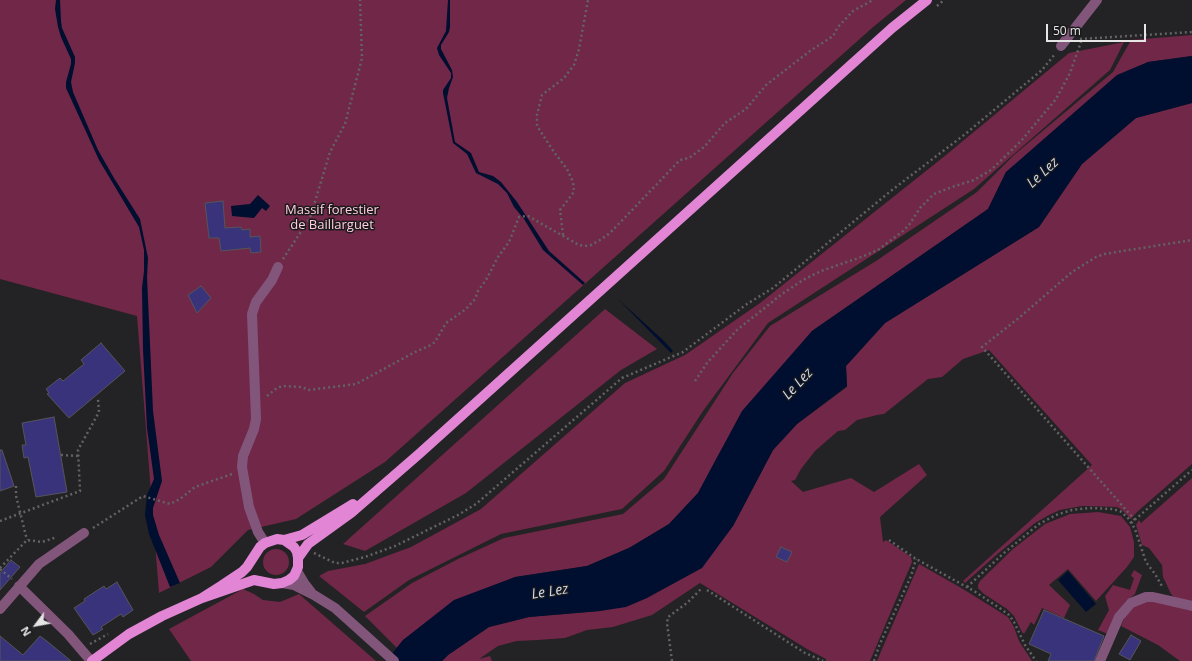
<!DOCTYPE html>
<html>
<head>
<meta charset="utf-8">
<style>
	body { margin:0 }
	#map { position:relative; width:1192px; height:661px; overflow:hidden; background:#232224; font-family:"Open Sans",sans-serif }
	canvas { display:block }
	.north { position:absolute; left:16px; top:605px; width:40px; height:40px; -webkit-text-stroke:3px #1a191b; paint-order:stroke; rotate:238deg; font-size:11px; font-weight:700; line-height:16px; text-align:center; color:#e6e5e6 }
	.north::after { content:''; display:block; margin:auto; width:14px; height:18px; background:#e6e5e6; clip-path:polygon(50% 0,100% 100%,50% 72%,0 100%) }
	.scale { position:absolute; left:1046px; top:24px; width:100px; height:18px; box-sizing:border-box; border:2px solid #e6e5e6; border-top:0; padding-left:5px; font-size:12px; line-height:14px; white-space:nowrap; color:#e6e5e6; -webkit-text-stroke:3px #1a191b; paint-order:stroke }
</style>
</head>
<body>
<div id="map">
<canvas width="1192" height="661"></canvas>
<div class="north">N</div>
<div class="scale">50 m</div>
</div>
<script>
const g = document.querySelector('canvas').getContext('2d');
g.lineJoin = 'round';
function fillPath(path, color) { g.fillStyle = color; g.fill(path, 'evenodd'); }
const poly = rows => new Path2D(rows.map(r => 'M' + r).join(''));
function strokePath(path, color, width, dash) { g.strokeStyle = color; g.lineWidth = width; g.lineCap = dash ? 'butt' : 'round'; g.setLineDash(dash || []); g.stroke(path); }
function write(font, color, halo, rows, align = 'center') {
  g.font = font + ' "Open Sans",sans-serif'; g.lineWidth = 3; g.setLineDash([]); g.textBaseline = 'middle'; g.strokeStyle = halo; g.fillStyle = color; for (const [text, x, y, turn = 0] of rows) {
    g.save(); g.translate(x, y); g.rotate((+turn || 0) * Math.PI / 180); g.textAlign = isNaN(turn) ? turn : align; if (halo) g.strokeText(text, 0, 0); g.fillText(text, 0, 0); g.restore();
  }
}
fillPath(poly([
	[0,0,906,0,872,28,385,462,296,519,248,530,211,567,159,593,137,316,0,279],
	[1192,35,1192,56,1148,62,1006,172,988,209,812,331,721,450,698,493,669,524,631,547,587,566,515,577,403,640,397,648,365,616,412,583,458,559,504,538,623,514,664,479,733,373,770,326,876,261,977,192,1014,155,1113,72,1131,40],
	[1124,42,1110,70,974,189,768,323,703,411,664,471,622,509,501,534,409,580,364,612,319,576,328,571,365,564,411,547,481,509,625,383,685,355,760,303,946,155,1069,53],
	[1192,103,1192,464,1137,512,1131,519,1122,510,1117,507,1082,506,1060,510,1049,515,1035,523,995,556,965,583,963,581,1092,465,989,350,963,359,942,377,928,379,884,414,877,415,857,420,845,430,838,431,815,451,801,469,795,480,791,481,803,492,851,478,874,492,919,464,927,475,880,517,883,542,886,540,911,557,912,562,870,661,826,661,826,659,807,649,700,583,652,615,613,627,587,630,565,638,538,640,517,641,498,646,479,659,490,656,492,661,442,661,448,655,489,627,529,617,600,611,733,526,773,450,797,424,847,387,846,366,885,323,1039,227,1082,164,1136,118],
	[605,309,657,349,621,370,466,493,365,551,343,544],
	[1192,478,1192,603,1174,597,1171,594,1163,577,1162,565,1149,548,1142,545,1136,525,1139,520,1141,523],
	[1098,512,1121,516,1130,527,1134,542,1134,557,1127,567,1096,601,1068,569,1049,585,1070,605,1064,618,1042,608,1034,625,1031,622,1024,634,1022,632,1014,616,1007,609,984,594,978,588,978,585,980,581,1013,549,1045,524,1070,514],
	'263 562a13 13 0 1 1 26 0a13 13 0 1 1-26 0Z',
	[919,564,963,589,1008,617,1014,627,1019,641,1032,661,877,661,885,642],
	[1134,570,1142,575,1135,594,1125,602,1120,609,1108,634,1098,630,1109,610,1105,596,1113,585,1130,590,1134,578,1131,576],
	[243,589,254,594,263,600,280,602,299,594,376,661,191,661,169,629],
	[1145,599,1192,608,1192,661,1180,661,1158,645,1121,626,1128,609]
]), '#712747');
fillPath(poly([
	[56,0,60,0,61,21,62,28,75,57,75,63,71,82,73,92,98,150,114,178,140,219,148,258,147,277,153,411,162,481,153,508,153,515,159,535,180,583,170,587,149,534,145,515,147,495,154,479,147,428,143,349,142,288,144,271,144,250,139,227,99,160,66,88,66,82,71,64,71,59,61,37,58,27,55,9],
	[448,0,450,0,450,27,449,32,441,45,441,49,452,70,453,77,449,88,447,98,455,142,471,153,479,172,493,176,501,182,517,202,549,251,585,283,583,285,543,250,524,219,514,207,507,193,498,184,476,173,467,154,453,143,443,93,443,90,451,78,451,73,439,55,437,48,446,31],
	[1192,56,1192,103,1136,118,1082,164,1039,227,885,323,846,366,847,386,797,424,773,450,733,526,702,568,647,598,626,607,600,611,529,617,489,627,448,655,442,661,386,661,403,640,454,600,515,577,587,566,629,548,669,524,698,493,742,411,812,331,988,209,1006,172,1117,75,1148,62],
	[258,195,270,206,266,211,262,208,254,218,232,216,231,206,250,204],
	[618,299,664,341,673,351,671,353],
	[1068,571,1096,604,1086,612,1058,580]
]), '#000e2f');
const building = poly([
	[223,201,225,228,241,227,242,230,250,229,250,237,260,236,261,252,251,253,250,248,221,251,219,238,209,238,205,203,223,201],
	[201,286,211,298,197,313,188,295,201,286],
	[101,343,125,371,69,418,47,394,49,393,46,389,60,378,63,381,84,364,81,360,101,343],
	[54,417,67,492,36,497,28,457,24,458,22,445,26,445,22,423,54,417],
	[0,450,2,450,14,486,0,491,0,450],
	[781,547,792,552,787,562,776,557,781,547],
	[11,560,20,567,0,590,0,573,11,560],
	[117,582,133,610,123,617,121,614,101,627,103,629,93,635,74,608,85,601,84,599,104,586,106,589,117,582],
	[1044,610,1104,636,1094,661,1048,661,1051,654,1029,644,1044,610],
	[1131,635,1141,641,1130,660,1119,654,1131,635],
	[0,636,23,655,40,636,48,642,71,661,0,661,0,636]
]);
fillPath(building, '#39337b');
strokePath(building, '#555558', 1);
strokePath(poly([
	[937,6,944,0],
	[1080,39,1192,32],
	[563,235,560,210,574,192,573,182,567,169,554,152,537,126,537,115,542,95,564,78,574,65,579,49,588,0],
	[283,259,310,218,330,152,345,124,362,58,360,0],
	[695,381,707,363,737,330,782,294,803,280,821,271,864,256,878,250,903,231,909,225,920,208,934,194,952,187,974,180,991,170,1021,141,1056,99,1070,73,1082,39],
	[267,396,277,388,283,386,301,387,309,390,356,384,415,352,431,345,435,342,446,323,466,309,475,299,478,291,486,280,498,257,509,242,519,217,528,216,579,245,585,246,591,245,600,240,610,233,680,160,689,158,704,147,725,123,746,109,766,85,810,51,833,36,838,27,853,11,873,0],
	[61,455,79,456],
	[16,486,16,496,27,540],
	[1135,520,982,347,1020,317,1072,272,1096,257,1104,254,1192,240],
	[0,521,80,491,78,450,99,412,98,399],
	[1131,523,1192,470],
	[93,528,143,496,170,504,180,499,195,487,232,474],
	[889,540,916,559,974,591,1001,609,1009,615,1014,622,1025,645,1036,661],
	[314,553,335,563,342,563,365,557,395,546,458,515,476,504,622,378,683,352,747,304,773,288,892,190,964,135,1042,70,1055,54],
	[0,568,27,540,42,542,57,537],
	[0,569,12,579],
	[967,587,1004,553,1039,524,1056,515,1072,510,1089,508,1112,509,1120,511,1128,518,1135,529,1146,562,1155,574,1163,588],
	[707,590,805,653,823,661],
	[90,644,108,634],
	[672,661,667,623,668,617,687,603,701,589],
	[874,661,879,646,911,576,916,559]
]), '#636264', 2.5, [2, 3]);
strokePath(poly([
	[1061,46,1097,0],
	[265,543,258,532,249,507,242,467,243,456,254,429,256,419,252,314,256,302,272,280,278,267],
	[297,571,304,583,311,592],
	[282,583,294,585,314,595,335,608,394,661],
	[19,586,68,634,91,661],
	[0,609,39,564,84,533],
	[1100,661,1119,617,1131,603,1146,597,1153,597,1192,606]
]), '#82557b', 10);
strokePath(poly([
	[284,540,302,535,353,504],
	[298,558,308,544,351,513,419,454,892,28,927,0],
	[92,661,129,634,162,616,202,598,221,586,242,572,247,567,260,547,265,543,277,539,284,540,294,547,297,552,298,558,298,567,294,576,289,580,282,583,274,584,254,580,202,598]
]), '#e285d5', 10);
write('13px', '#ffcddd', '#1a191b', [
	["Massif forestier",332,210],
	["de Baillarguet",332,225]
]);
write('italic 14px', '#cedbee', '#1a191b', [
	["Le Lez",1043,173,-43],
	["Le Lez",798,384,-47],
	["Le Lez",550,592,-9]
]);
</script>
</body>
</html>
